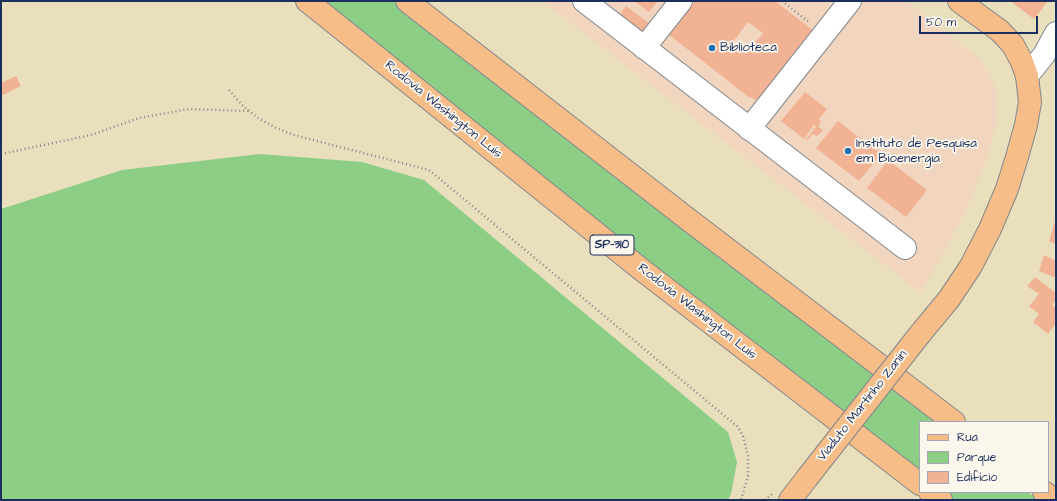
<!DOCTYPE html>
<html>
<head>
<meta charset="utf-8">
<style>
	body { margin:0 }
	#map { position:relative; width:1057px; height:501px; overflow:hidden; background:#e9dfbc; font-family:"Architects Daughter",sans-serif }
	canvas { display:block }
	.frame { position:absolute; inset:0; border:2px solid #1b2f5e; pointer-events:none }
	.legend { position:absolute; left:919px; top:421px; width:130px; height:72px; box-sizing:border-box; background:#fbf7ec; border:1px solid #a1a7b3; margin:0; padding:5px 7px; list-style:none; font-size:12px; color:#1b2f5e }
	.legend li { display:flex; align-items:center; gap:8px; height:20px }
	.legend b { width:20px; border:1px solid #a1a7b3 }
	.scale { position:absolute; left:919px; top:16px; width:119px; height:18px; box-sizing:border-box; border:2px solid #1b2f5e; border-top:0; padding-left:5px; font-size:12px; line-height:14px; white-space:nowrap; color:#1b2f5e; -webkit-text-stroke:3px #fbf7ec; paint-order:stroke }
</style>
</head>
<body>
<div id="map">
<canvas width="1057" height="501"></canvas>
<div class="frame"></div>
<ul class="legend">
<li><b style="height:5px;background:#f7bd88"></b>Rua</li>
<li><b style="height:11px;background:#8cce86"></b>Parque</li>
<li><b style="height:11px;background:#f2b395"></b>Edifício</li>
</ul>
<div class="scale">50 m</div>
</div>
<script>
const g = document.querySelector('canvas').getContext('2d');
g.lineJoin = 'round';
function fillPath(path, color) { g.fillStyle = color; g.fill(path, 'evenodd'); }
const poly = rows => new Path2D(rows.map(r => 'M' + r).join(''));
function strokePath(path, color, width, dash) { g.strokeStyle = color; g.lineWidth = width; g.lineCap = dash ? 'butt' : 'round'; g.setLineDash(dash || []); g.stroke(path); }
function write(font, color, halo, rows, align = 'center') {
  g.font = font + ' "Architects Daughter",sans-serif'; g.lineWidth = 3.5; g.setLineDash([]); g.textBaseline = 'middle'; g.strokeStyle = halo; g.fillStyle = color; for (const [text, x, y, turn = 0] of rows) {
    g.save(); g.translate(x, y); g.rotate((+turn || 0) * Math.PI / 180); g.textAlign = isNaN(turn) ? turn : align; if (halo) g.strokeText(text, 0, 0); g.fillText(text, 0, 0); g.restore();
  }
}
fillPath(poly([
	[542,1,907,1,980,59,987,70,993,81,997,94,996,123,993,136,984,167,963,217,921,293]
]), '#f2d5be');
fillPath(poly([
	[323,1,393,1,938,422,920,422,920,474,649,264],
	[260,154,362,162,424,180,728,432,737,462,731,494,728,500,1,500,1,209,122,170],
	[943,492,1028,492,1039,500,954,500]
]), '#8cce86');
fillPath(poly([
	[634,1,658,1,649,12],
	[695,1,775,1,814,31,758,102,751,97,750,98,668,34],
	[748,22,763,33,746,54,732,43],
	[1010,1,1048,1,1034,19],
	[626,6,649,23,642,31,620,14],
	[16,76,21,86,1,96,1,83],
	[805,92,827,109,819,119,821,122,818,127,823,130,817,136,813,134,807,141,806,140,816,126,814,125,804,139,781,121],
	[838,121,881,154,859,181,816,148],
	[888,160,927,190,906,217,867,188],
	[1056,218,1056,244,1049,241],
	[1044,255,1056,261,1056,278,1039,271],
	[1035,277,1056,293,1056,300,1052,305,1056,308,1056,323,1048,334,1033,322,1039,314,1029,306,1039,294,1027,286]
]), '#f2b395');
const minor = poly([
	[584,1,905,248],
	[644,48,681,1],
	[1027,76,1044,55,1056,33],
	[749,129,850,1]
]);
const major = poly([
	[920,334,949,299,971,266,990,229,1007,189,1017,157,1026,125,1030,102,1027,76,1022,62,1013,45,1000,31,959,1],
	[790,500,807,478]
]);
const highway = poly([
	[307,1,642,270,920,484],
	[407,1,689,220,954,422],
	[930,492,941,500],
	[1044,492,1054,500]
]);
strokePath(minor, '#82878d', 24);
strokePath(major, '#82878d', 24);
strokePath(highway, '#82878d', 24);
strokePath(poly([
	[782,1,810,23],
	[229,90,242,105,258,118,276,128,294,135,429,170,738,427,743,436,748,456,748,476,741,500],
	[1,154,91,135,139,118,189,109,249,111],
	[765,500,772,494]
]), '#82878d', 2.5, [1, 3]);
strokePath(minor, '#fff', 22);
strokePath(major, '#f7bd88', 22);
strokePath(highway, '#f7bd88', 22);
const majorBridge = poly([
	[807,478,920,334]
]);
strokePath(majorBridge, '#82878d', 24, []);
strokePath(majorBridge, '#f7bd88', 22);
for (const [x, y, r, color] of [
	[712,48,4,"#1f6fb2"],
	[848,151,4,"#1f6fb2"]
]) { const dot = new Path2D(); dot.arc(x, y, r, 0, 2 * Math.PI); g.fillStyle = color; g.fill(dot); strokePath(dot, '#fbf7ec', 1.5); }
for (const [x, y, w] of [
	[612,245,44]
]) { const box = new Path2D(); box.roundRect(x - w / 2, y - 10, w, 20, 3); g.fillStyle = '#fbf7ec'; g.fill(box); strokePath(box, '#1b2f5e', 1); }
write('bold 12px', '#1b2f5e', null, [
	["SP-310",612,245]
]);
write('13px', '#1b2f5e', '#fbf7ec', [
	["Biblioteca",720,48],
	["Instituto de Pesquisa",856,144],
	["em Bioenergia",856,159]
], 'left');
write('13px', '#1b2f5e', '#fbf7ec', [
	["Rodovia Washington Luís",443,110,39],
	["Rodovia Washington Luís",697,312,38],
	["Viaduto Martinho Zanin",863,406,-52]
]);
</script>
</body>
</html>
